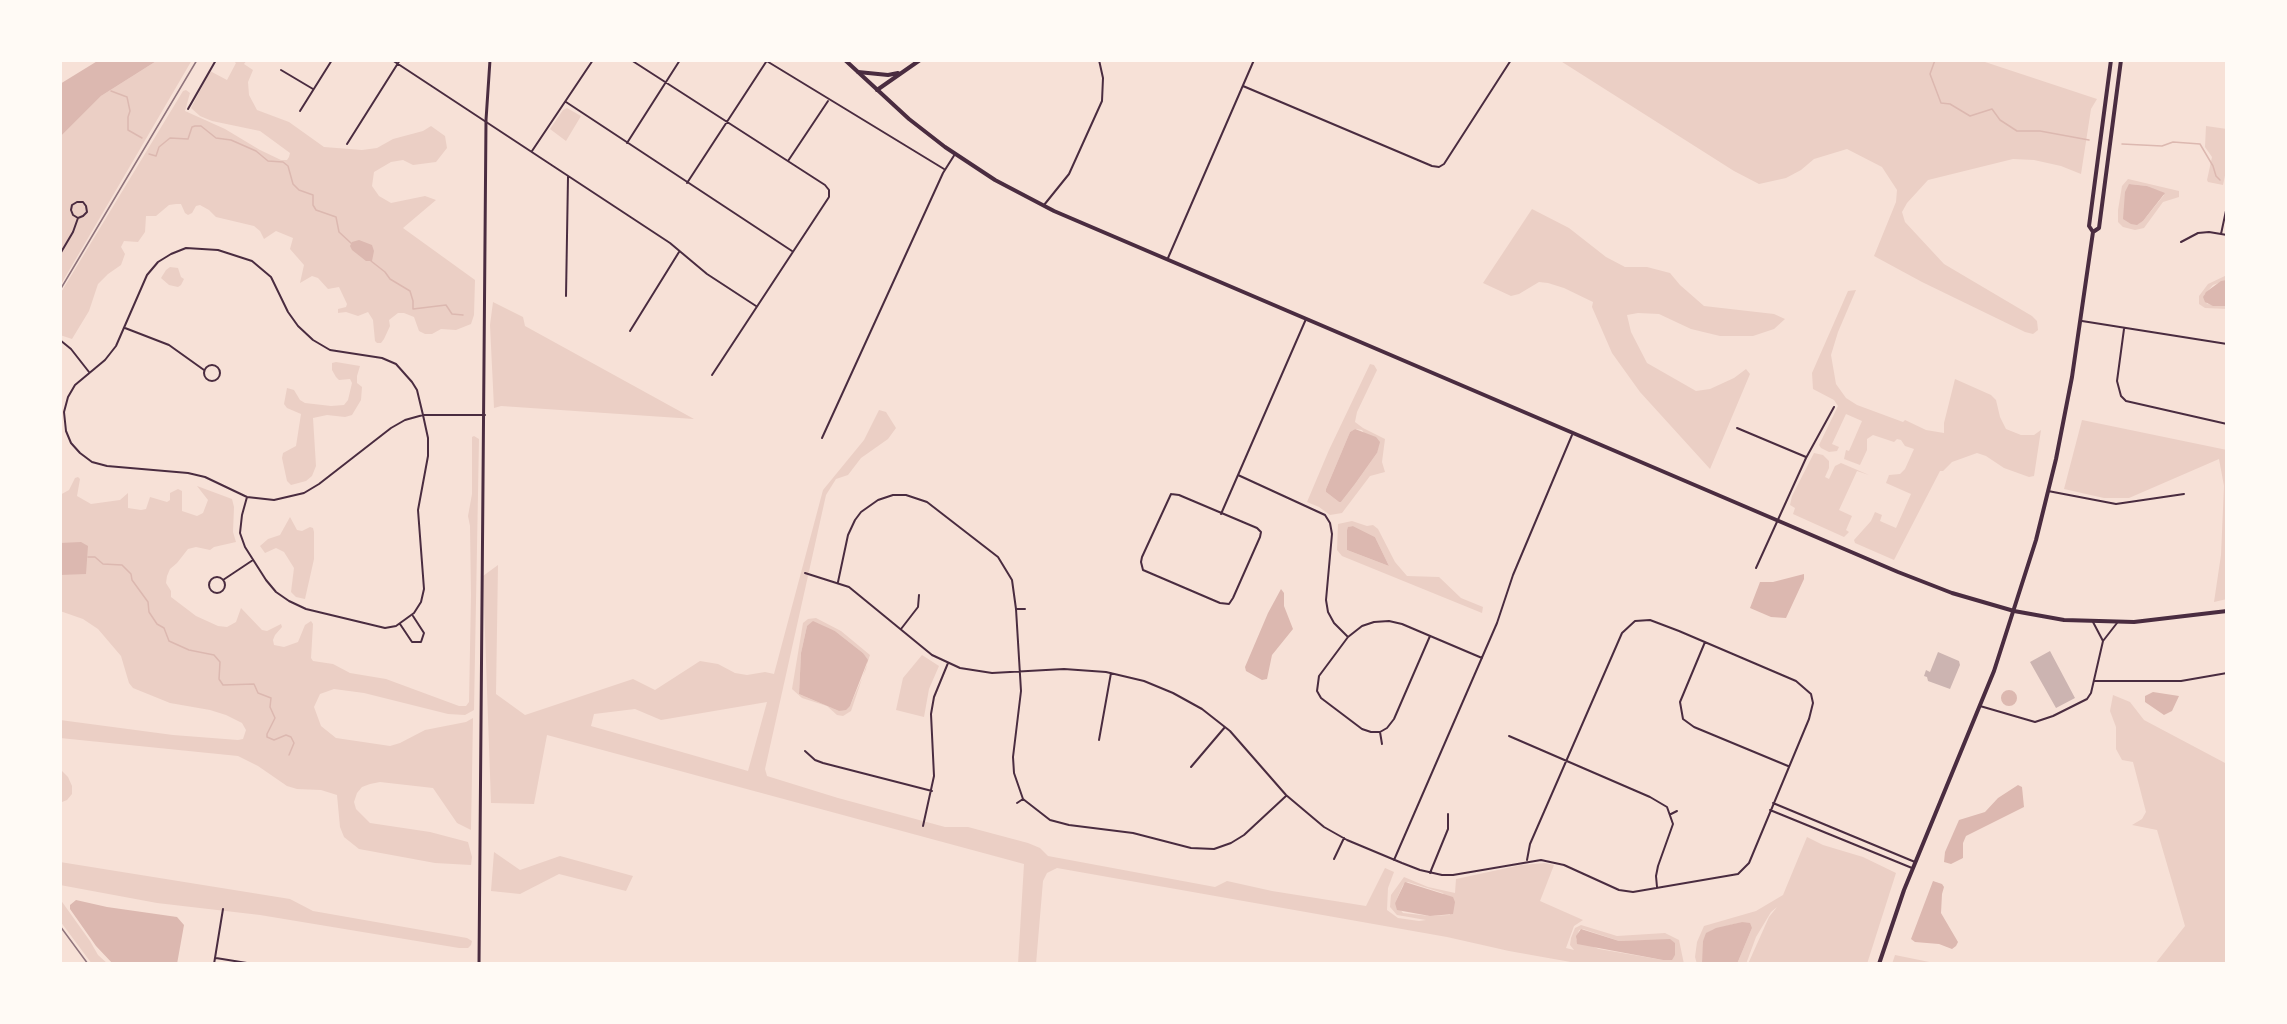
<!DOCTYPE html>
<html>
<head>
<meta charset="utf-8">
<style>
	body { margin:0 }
	#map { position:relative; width:2287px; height:1024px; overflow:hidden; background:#f7e1d7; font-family:"DM Sans",sans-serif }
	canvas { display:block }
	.frame { position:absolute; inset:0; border:62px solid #fffaf5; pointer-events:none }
</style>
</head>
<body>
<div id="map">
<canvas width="2287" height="1024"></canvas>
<div class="frame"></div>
</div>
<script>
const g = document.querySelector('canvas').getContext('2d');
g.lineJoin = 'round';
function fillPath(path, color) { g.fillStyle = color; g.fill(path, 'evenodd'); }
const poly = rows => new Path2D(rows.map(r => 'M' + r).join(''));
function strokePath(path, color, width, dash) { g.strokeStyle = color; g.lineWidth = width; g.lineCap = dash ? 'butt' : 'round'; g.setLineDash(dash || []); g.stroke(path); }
fillPath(poly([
	[158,60,192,60,60,286,60,137,101,96],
	[232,60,247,60,244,64,253,70,248,82,249,95,257,110,289,122,324,147,362,150,377,148,393,139,423,131,431,126,445,136,447,148,436,162,413,165,403,160,391,162,374,172,372,186,379,196,391,203,425,196,436,200,403,228,475,280,474,315,471,324,456,330,441,329,432,334,425,334,419,331,414,317,404,313,398,313,389,320,390,326,384,339,381,343,377,343,375,341,373,320,368,312,358,316,346,312,338,313,338,309,346,307,347,304,339,287,328,289,318,278,312,276,300,283,304,265,290,249,293,238,276,231,264,239,260,231,254,226,216,217,209,210,200,205,196,206,192,213,188,215,185,213,181,204,176,204,169,205,156,216,146,216,145,232,138,242,124,241,121,247,125,254,121,265,108,274,98,284,89,311,72,339,60,335,60,294,183,91,186,90,190,93,185,111,225,129,260,150,281,160,287,160,289,157,290,153,260,131,212,121,200,116,191,108,210,71,227,80,236,63],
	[1559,60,1979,60,2097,99,2091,109,2081,174,2061,166,2034,160,2013,159,1928,180,1907,203,1902,212,1905,222,1944,264,2032,316,2037,321,2038,330,2033,334,2025,332,1922,282,1874,256,1896,202,1897,190,1882,167,1847,149,1814,159,1801,170,1786,178,1759,184,1734,171],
	[567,108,581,116,566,141,550,129,563,110],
	[2206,126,2227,129,2227,166,2223,185,2208,182,2207,180,2212,157,2205,147],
	[2128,179,2179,191,2179,197,2163,202,2144,228,2135,230,2123,227,2118,222,2118,210,2122,186],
	[2129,184,2147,186,2164,195,2143,221,2138,224,2131,224],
	[1532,209,1569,228,1606,257,1625,267,1647,267,1670,273,1680,285,1704,306,1774,314,1785,319,1774,329,1753,336,1720,336,1691,329,1659,314,1638,313,1627,315,1631,332,1647,363,1696,391,1710,389,1734,378,1746,369,1750,374,1710,469,1640,392,1612,353,1592,307,1593,302,1564,288,1548,283,1539,282,1519,294,1511,296,1483,283],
	[170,267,178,268,181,277,184,279,181,285,178,287,169,285,161,278,166,270],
	[2227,275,2227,280,2213,285,2204,295,2207,304,2227,306,2227,309,2205,308,2199,304,2199,296,2208,284],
	[1856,290,1838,332,1831,355,1836,384,1846,398,1857,405,1903,422,1905,420,1926,430,1944,433,1944,423,1955,379,1991,395,1996,400,2000,417,2006,429,2021,435,2034,435,2041,430,2034,476,2029,477,2004,468,1986,456,1977,453,1952,462,1943,471,1940,471,1894,560,1855,543,1854,540,1871,521,1875,512,1882,515,1880,521,1896,528,1911,494,1886,483,1889,475,1900,474,1905,469,1914,449,1905,446,1901,440,1897,439,1894,442,1873,435,1867,439,1867,450,1860,465,1844,459,1846,450,1849,451,1862,421,1846,414,1832,444,1839,447,1837,451,1829,452,1821,448,1819,445,1838,406,1834,400,1813,389,1812,373,1848,291],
	[493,302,523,317,525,326,694,419,501,406,494,408,490,325],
	[336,362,360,366,357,376,357,383,362,387,361,400,352,415,345,417,327,415,313,418,316,466,312,476,306,481,291,485,287,481,282,458,283,453,296,446,301,414,287,408,284,404,287,388,294,390,300,400,305,403,331,406,344,405,348,400,352,383,350,379,339,380,336,377,332,370,332,363],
	[1370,364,1374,365,1377,370,1357,412,1355,422,1363,428,1385,439,1382,462,1385,472,1370,476,1342,513,1330,515,1319,507,1307,502,1329,450],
	[1355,429,1362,430,1377,453,1355,484,1341,502,1339,502,1326,492,1326,489,1350,432],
	[879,410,886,412,896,428,888,439,861,458,848,475,836,479,826,495,765,769,767,776,838,798,945,827,968,827,1028,843,1040,848,1048,856,1215,887,1227,881,1272,891,1366,906,1385,868,1394,872,1388,888,1387,910,1398,918,1419,921,1426,920,1397,915,1390,907,1391,895,1404,877,1428,887,1455,893,1456,879,1521,865,1545,863,1554,865,1540,901,1583,920,1574,926,1566,948,1574,950,1570,945,1571,938,1575,928,1581,925,1617,936,1665,933,1679,940,1684,964,1582,964,1509,951,1447,937,1057,868,1047,873,1043,881,1036,964,1018,964,1024,864,547,735,534,804,491,803,483,576,498,565,496,694,525,715,633,679,655,690,700,661,718,664,735,673,747,675,765,672,774,674,823,490,864,440],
	[767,702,748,771,591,726,594,714,635,709,661,720],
	[1408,882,1443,893,1450,915,1430,916,1403,913,1395,903,1403,885],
	[1583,929,1619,941,1654,940,1675,943,1675,955,1669,960,1663,960,1599,949,1576,940,1579,930],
	[2082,420,2227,450,2227,599,2214,602,2221,555,2224,486,2219,459,2129,498,2104,498,2064,489],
	[474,436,479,439,474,710,465,715,448,714,364,693,334,689,320,694,314,707,321,726,336,738,390,746,400,743,425,730,466,722,473,718,471,830,457,823,433,788,380,782,370,784,362,787,357,793,354,802,356,809,370,823,430,832,468,842,472,857,471,865,435,863,359,849,344,837,340,827,337,795,321,790,297,789,287,786,258,766,238,756,60,738,60,720,173,735,238,740,243,739,246,730,242,723,226,715,210,710,170,703,133,688,129,683,121,656,98,629,83,619,60,611,60,495,69,490,75,478,78,477,80,479,77,496,91,504,120,500,128,493,128,508,141,510,146,509,150,497,167,502,170,500,170,493,178,489,182,491,182,511,197,516,203,513,208,500,197,486,232,499,234,507,233,532,236,542,214,547,210,550,196,547,188,549,177,563,170,569,167,576,166,583,171,591,171,597,196,616,218,626,227,627,236,622,241,608,262,630,267,631,281,624,282,627,275,635,273,640,274,645,284,647,298,642,305,625,311,621,313,624,311,658,313,661,333,664,350,673,386,679,459,706,466,706,469,702,471,595,470,526,468,516,472,494,472,437],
	[1814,453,1823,455,1829,461,1829,468,1825,477,1829,479,1835,466,1841,463,1869,475,1857,471,1839,510,1852,516,1846,530,1849,532,1844,537,1793,514,1795,508,1790,505,1792,496],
	[290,517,297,530,302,531,310,527,313,528,314,532,314,559,305,599,296,597,291,592,294,568,284,552,276,548,265,553,260,546,268,539,280,535],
	[1352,521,1367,526,1373,525,1378,529,1395,562,1407,576,1439,577,1461,598,1483,607,1482,613,1342,556,1337,550,1338,524],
	[1353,526,1375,537,1389,566,1347,550,1347,530,1349,527],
	[816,618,841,631,870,655,851,711,843,716,837,715,827,706,802,698,792,689,803,623,808,619],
	[807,626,835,631,863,653,867,664,866,669,850,706,839,711,799,694,801,653],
	[922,655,939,666,929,689,924,717,896,710,903,678],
	[2113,695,2130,702,2144,720,2227,764,2227,964,2155,964,2185,926,2157,830,2132,825,2142,819,2146,812,2133,762,2122,760,2116,749,2116,727,2110,711],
	[60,769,68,777,72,786,72,794,67,800,62,802,60,802],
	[1807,837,1823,845,1863,857,1896,873,1867,964,1748,964,1769,917,1777,907,1771,912,1756,937,1746,964,1737,964,1752,928,1742,922,1712,930,1703,941,1703,964,1697,964,1695,957,1697,942,1704,926,1756,911,1783,895],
	[494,852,520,870,560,856,633,876,626,891,559,874,520,894,491,891],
	[60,862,290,899,313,911,467,938,472,941,471,945,468,948,459,948,260,915,157,903,60,885],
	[60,899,90,941,98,955,108,964,92,964,60,921],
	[1895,955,1939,964,1892,964]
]), '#ebcfc5');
fillPath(poly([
	[99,60,158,60,101,96,60,137,60,84],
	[2129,184,2147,186,2165,193,2143,221,2137,225,2131,224,2123,219,2125,192],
	[359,240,372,245,374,251,372,261,366,261,352,250,350,246,352,242],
	[2227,280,2227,306,2213,306,2205,302,2203,297,2206,292,2221,281],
	[1355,429,1376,437,1380,442,1377,453,1355,484,1341,502,1339,502,1326,492,1326,489,1350,432],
	[1353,526,1375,537,1389,566,1347,550,1347,530,1348,527],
	[81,542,88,546,86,574,60,575,60,543],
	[1804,574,1804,579,1786,618,1771,617,1750,608,1760,582,1773,582],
	[1281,589,1284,593,1284,606,1293,629,1272,655,1267,679,1262,680,1246,671,1245,667,1268,613],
	[813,621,835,631,863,653,868,660,850,706,846,710,839,711,799,694,801,653,807,626],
	'2001 698a8 8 0 1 1 16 0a8 8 0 1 1-16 0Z',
	[2153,692,2179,696,2172,711,2164,715,2145,702,2145,696],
	[2018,785,2022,787,2024,807,1966,836,1963,843,1963,858,1951,864,1944,862,1945,852,1959,820,1985,812,1998,798],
	[1933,881,1942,884,1944,887,1942,894,1941,913,1958,942,1956,946,1952,949,1939,944,1915,942,1911,939],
	[1405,882,1453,897,1455,902,1453,914,1430,916,1397,910,1395,903],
	[76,900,107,907,177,917,184,925,177,964,113,964,96,946,70,909,70,905],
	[1742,922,1750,923,1752,928,1737,964,1702,964,1703,941,1706,933,1716,928],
	[1581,929,1619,941,1670,939,1675,943,1675,955,1672,960,1663,960,1577,944,1576,936]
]), '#dcb8b0');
strokePath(poly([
	[1935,60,1930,74,1941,103,1950,104,1970,116,1992,109,2000,120,2017,131,2040,131,2089,140],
	[111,91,127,97,130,111,128,117,128,130,142,138],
	[2122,144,2162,146,2173,142,2200,144,2213,166,2216,176,2220,180],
	[149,154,156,156,159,147,170,138,188,139,192,127,195,126,201,126,216,138,231,140,256,151,268,161,283,162,288,166,293,184,299,190,313,195,313,205,316,210,336,217,339,232,352,244],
	[371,261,385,272,390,279,410,291,413,301,413,309,446,305,452,314,463,315],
	[88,557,95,557,103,564,122,565,131,574,132,580,148,602,149,612,157,624,164,628,169,641,189,650,214,655,220,662,219,679,223,685,254,684,258,693,271,698,270,707,275,718,267,734,267,737,274,740,286,735,291,737,294,743,289,755]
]), '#dcb8b0', 1.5);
fillPath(poly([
	[2050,651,2075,698,2056,708,2030,662],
	[1938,652,1959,661,1960,665,1950,689,1928,681,1927,677,1924,676,1926,670,1930,672]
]), '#ccb4b1');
strokePath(poly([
	[392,60,670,243,707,274,756,306],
	[631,60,825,185,829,190,829,197],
	[765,60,944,169],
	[281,70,313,89],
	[1243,86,1432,166,1439,167,1444,164,1511,60],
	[566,102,792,251],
	[188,109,216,60],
	[300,111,332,60],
	[627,143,680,60],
	[347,144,400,60],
	[532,151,593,60],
	[788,161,828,101],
	[687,183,766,62],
	[1044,205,1069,174,1102,101,1103,78,1099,60],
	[2221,234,2227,206],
	[2181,242,2198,233,2209,232,2227,235],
	[60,254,73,232,78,218,83,216,87,212,86,206,83,202,77,202,72,205,71,210,73,215,78,218],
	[1168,258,1254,60],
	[566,296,568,177],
	[2082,321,2227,344],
	[125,328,169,345,204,370],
	[2124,329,2117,381,2121,396,2126,401,2227,424],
	[630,331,679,252],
	[60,340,71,349,89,372],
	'204 373a8 8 0 1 1 16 0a8 8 0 1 1-16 0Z',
	[712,375,829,197],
	[1737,428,1806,457],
	[822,438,943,173,955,154],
	[1238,475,1325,515,1330,523,1332,534,1326,600,1328,612,1334,623,1348,637],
	[2048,491,2116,504,2184,494],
	[1171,494,1179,495,1257,528,1261,532,1260,537,1233,598,1229,604,1220,603,1143,570,1141,562,1142,557,1171,494],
	[247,497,242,515,240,533,245,547,266,580,276,592,289,601,306,609,385,628,396,626,414,613,421,602,424,589,418,510,428,456,428,438,423,415,417,390,412,382,396,364,382,358,330,350,313,340,298,326,288,312,271,277,252,261,218,250,186,248,171,254,158,262,147,275,116,346,105,360,75,385,68,397,64,412,66,431,71,443,80,453,92,462,107,466,188,473,205,477,247,497,274,500,304,493,319,484,391,428,405,420,423,415,485,415],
	[1221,514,1306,319],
	[1756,568,1806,458,1834,407],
	[805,573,849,587,932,655,960,668,992,673,1064,669,1106,672,1144,681,1173,693,1202,709,1230,731,1286,795,1324,827,1347,840,1402,863,1420,870,1442,875,1453,875,1541,860,1564,865,1619,890,1633,892,1738,874,1749,863,1809,719,1813,703,1811,694,1796,681,1679,631,1650,620,1635,621,1622,633,1530,844,1527,860],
	'209 585a8 8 0 1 1 16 0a8 8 0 1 1-16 0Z',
	[223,580,253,560],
	[838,582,848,535,855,520,861,512,878,500,893,495,906,495,927,502,998,557,1012,580,1016,609,1021,691,1013,757,1014,773,1023,799,1050,820,1069,825,1133,833,1191,848,1214,849,1231,843,1244,835,1286,796],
	[1016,609,1025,609],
	[2093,622,2103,641],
	[400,624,412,642,421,642,424,633,413,616],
	[901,629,918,607,919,595],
	[1430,636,1394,719,1387,728,1380,732,1371,732,1362,729,1321,698,1317,691,1319,676,1348,637,1362,626,1374,622,1389,621,1402,624,1482,658],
	[1705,642,1680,702,1683,719,1694,727,1788,766],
	[2094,681,2181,681,2227,673],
	[1980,706,2035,722,2053,716,2087,699,2091,693,2103,641,2117,623],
	[1380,732,1382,744],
	[1509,736,1650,797,1667,807,1673,824,1658,866,1656,876,1657,887],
	[1099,740,1111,673],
	[805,751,815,760,823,763,932,791],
	[1191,767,1225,727],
	[1017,803,1023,799],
	[1773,803,1915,862],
	[1770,810,1912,868],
	[1671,814,1677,811],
	[923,826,934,776,931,714,934,697,948,663],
	[1334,859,1344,838],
	[1394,860,1497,623,1513,575,1572,435],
	[1430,873,1448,829,1448,814],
	[216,958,253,964],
	[214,964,223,909]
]), '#4a2c40', 2);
strokePath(poly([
	[479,964,486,120,490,60]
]), '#4a2c40', 3);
strokePath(poly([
	[858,72,888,75,898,73],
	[877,90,920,60],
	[2093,232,2089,226,2111,60],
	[1879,964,1904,890,1994,671,2036,540,2056,459,2072,377,2093,232,2099,228,2121,60]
]), '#4a2c40', 4);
strokePath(poly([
	[845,60,909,119,945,147,995,180,1054,211,1898,572,1952,593,2014,611,2064,620,2134,622,2227,611]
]), '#4a2c40', 4);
strokePath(poly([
	[60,290,197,60],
	[60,926,88,964]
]), '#8f747c', 1.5);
</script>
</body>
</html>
